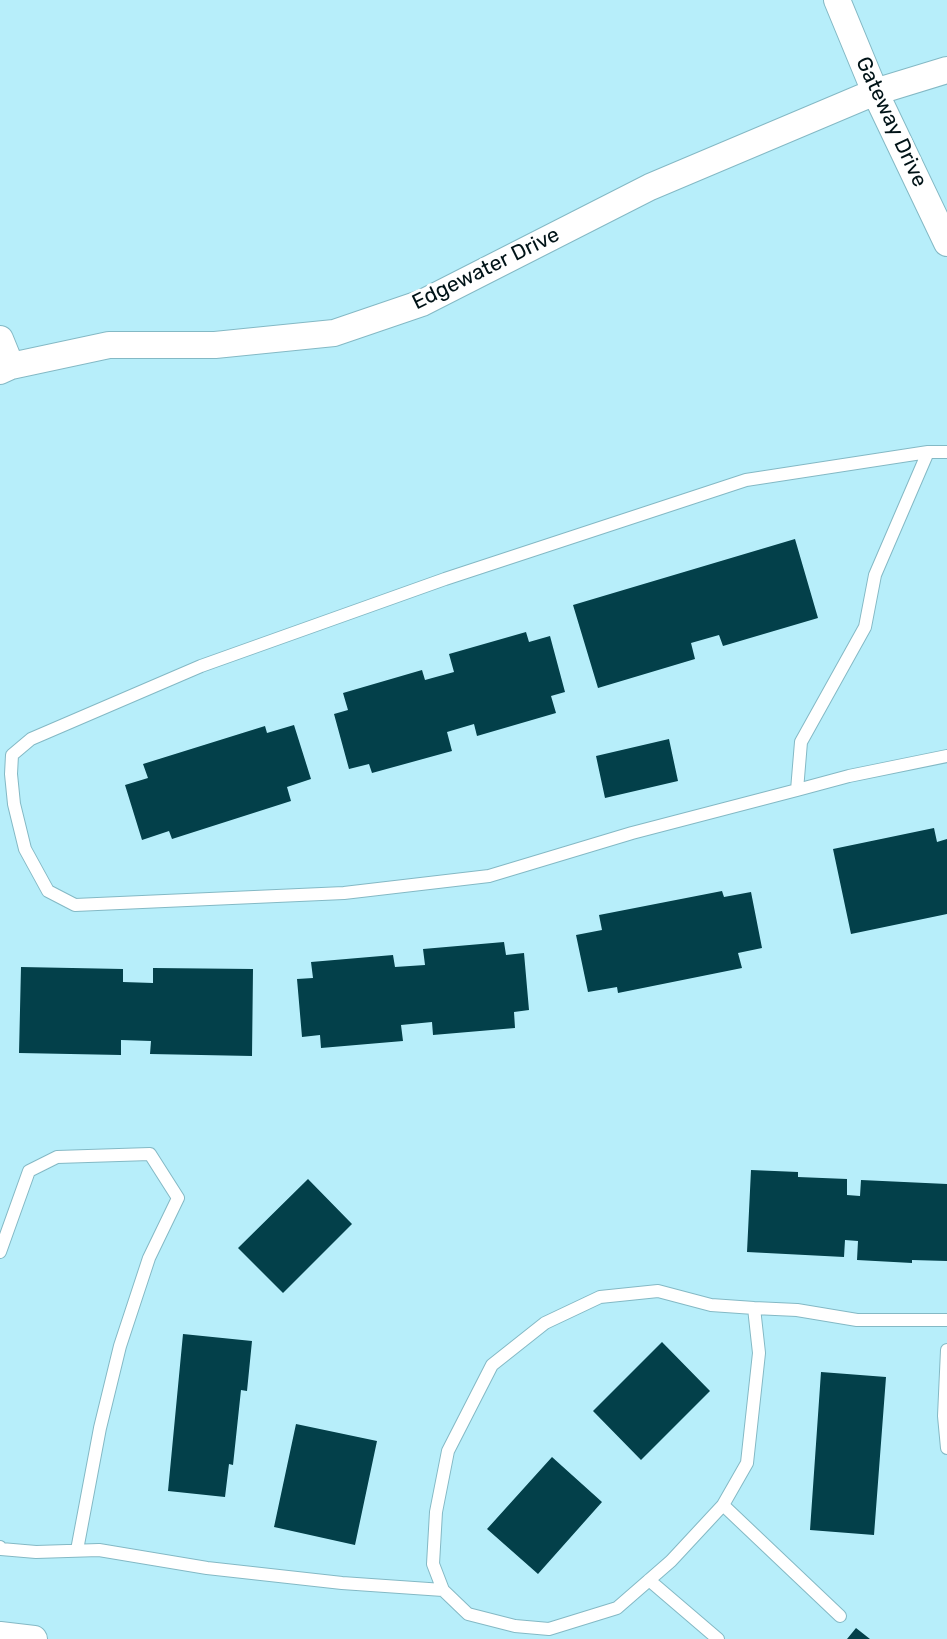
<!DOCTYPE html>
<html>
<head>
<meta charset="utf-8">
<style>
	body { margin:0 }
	canvas { display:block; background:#b7eefa }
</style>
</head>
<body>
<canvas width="947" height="1639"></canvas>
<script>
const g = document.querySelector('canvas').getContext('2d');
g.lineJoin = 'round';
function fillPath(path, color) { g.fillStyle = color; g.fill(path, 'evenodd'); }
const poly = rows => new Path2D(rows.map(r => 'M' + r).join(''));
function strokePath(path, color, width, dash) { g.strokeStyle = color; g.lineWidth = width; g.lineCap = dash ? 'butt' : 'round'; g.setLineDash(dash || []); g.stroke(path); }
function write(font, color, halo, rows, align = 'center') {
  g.font = font + ' Rubik,sans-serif'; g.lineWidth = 6; g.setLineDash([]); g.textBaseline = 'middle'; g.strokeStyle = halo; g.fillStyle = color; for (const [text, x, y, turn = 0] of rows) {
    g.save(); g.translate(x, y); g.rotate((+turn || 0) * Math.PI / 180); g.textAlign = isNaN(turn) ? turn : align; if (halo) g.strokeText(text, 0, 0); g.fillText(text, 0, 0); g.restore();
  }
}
fillPath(poly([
	[795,539,818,618,723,646,719,635,691,643,695,659,598,688,573,605],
	[526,632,529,642,550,636,565,692,551,696,556,713,477,736,474,724,447,732,452,751,372,773,369,764,349,769,334,714,348,710,343,693,422,670,425,680,454,672,449,654],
	[294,725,311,779,287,787,291,801,172,839,169,831,142,840,125,785,148,778,143,764,265,726,267,733],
	[669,739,678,781,605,798,596,756],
	[934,828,937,842,947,839,947,914,851,934,833,849],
	[722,891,724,897,751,892,762,948,738,953,742,968,618,993,617,987,588,992,576,935,602,930,599,915],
	[504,942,506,955,524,953,529,1010,514,1012,515,1028,433,1035,432,1022,401,1025,403,1041,321,1048,320,1035,302,1037,297,979,313,978,311,962,393,955,395,967,425,965,423,949],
	[21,967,123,969,123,982,153,983,153,968,253,969,252,1056,150,1054,151,1041,121,1040,121,1055,19,1053],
	[751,1170,798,1172,798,1177,847,1179,847,1195,860,1196,861,1180,947,1184,947,1261,912,1260,912,1263,857,1260,858,1241,845,1240,844,1257,747,1252],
	[308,1179,352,1224,283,1293,238,1248],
	[183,1334,252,1341,247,1391,241,1390,233,1465,229,1464,225,1497,168,1491],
	[662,1342,710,1391,641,1460,593,1411],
	[821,1372,886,1377,874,1535,810,1530],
	[296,1424,377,1441,355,1545,274,1527],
	[552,1457,602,1502,538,1574,487,1529],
	[856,1628,870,1639,847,1639]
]), '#03404a');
const lane = poly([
	[947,452,928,452,746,480,445,579,201,666,31,739,12,755,11,774,14,804,25,849,48,891,75,905,344,893,489,876,632,833,797,790,849,776,947,756],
	[797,790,801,742,865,627,875,575,928,452],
	[0,1252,29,1171,57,1157,150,1154,178,1198,149,1258,120,1346,100,1428,77,1550],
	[754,1308,759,1353,747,1463,723,1505,671,1561,617,1608,549,1629,515,1626,468,1614,443,1590,433,1564,436,1512,448,1451,492,1365,545,1323,600,1297,658,1291,711,1305,754,1308,797,1310,857,1320,947,1320],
	[947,1350,944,1416,947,1448],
	[723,1505,840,1616],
	[0,1547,1,1549,36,1552,99,1550,207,1568,342,1583,443,1590],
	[649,1580,718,1639]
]);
const street = poly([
	[837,0,875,92,947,243],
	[0,339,11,366],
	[0,371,11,366,109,345,215,345,334,333,422,303,650,187,875,92,947,70],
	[0,1635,34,1639]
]);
strokePath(lane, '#84b9c5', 14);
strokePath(street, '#84b9c5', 28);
strokePath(lane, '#fff', 12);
strokePath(street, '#fff', 26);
write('21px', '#001317', '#fff', [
	["Gateway Drive",891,122,65],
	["Edgewater Drive",486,269,-26]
]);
</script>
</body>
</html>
